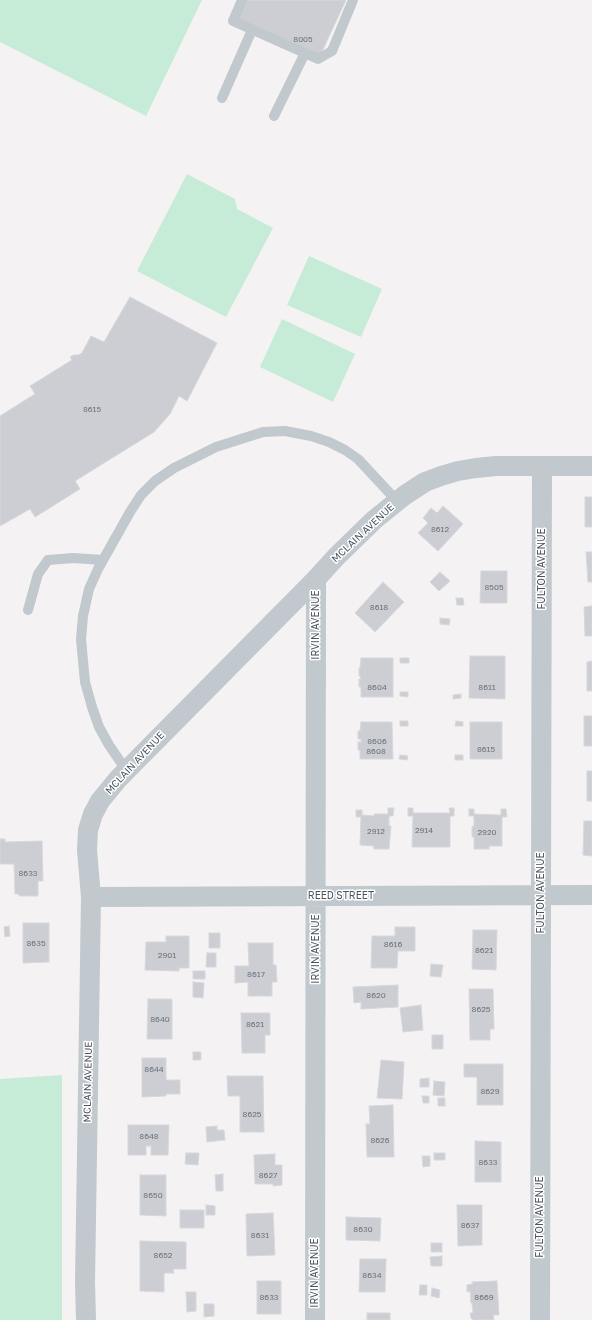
<!DOCTYPE html>
<html>
<head>
<meta charset="utf-8">
<style>
	body { margin:0 }
	canvas { display:block; background:#f4f2f2 }
</style>
</head>
<body>
<canvas width="592" height="1320"></canvas>
<script>
const g = document.querySelector('canvas').getContext('2d');
g.lineJoin = 'round';
function fillPath(path, color) { g.fillStyle = color; g.fill(path, 'evenodd'); }
const poly = rows => new Path2D(rows.map(r => 'M' + r).join(''));
function strokePath(path, color, width, dash) { g.strokeStyle = color; g.lineWidth = width; g.lineCap = dash ? 'butt' : 'round'; g.setLineDash(dash || []); g.stroke(path); }
function write(font, color, halo, rows, align = 'center') {
  g.font = font + ' "Golos Text",sans-serif'; g.lineWidth = 3; g.setLineDash([]); g.textBaseline = 'middle'; g.strokeStyle = halo; g.fillStyle = color; for (const [text, x, y, turn = 0] of rows) {
    g.save(); g.translate(x, y); g.rotate((+turn || 0) * Math.PI / 180); g.textAlign = isNaN(turn) ? turn : align; if (halo) g.strokeText(text, 0, 0); g.fillText(text, 0, 0); g.restore();
  }
}
fillPath(poly([
	[0,0,202,0,146,116,0,42],
	[187,174,235,199,237,209,273,228,226,317,137,271],
	[309,256,382,289,361,337,287,305],
	[282,319,355,354,333,402,260,367],
	[62,1075,62,1320,0,1320,0,1079]
]), '#c6ecd7');
const building = poly([
	[247,0,346,0,319,58,237,20,247,0],
	[130,297,217,343,187,401,179,396,170,414,154,432,75,481,80,489,35,517,30,509,0,526,0,416,35,394,30,386,72,360,70,357,74,355,78,355,82,353,91,336,104,342,130,297],
	[585,497,592,497,592,527,585,527,585,497],
	[443,506,463,524,438,551,418,533,428,523,423,518,431,508,437,513,443,506],
	[586,552,592,552,592,582,588,582,586,552],
	[481,571,507,571,507,603,480,603,481,571],
	[440,572,450,581,439,591,430,582,440,572],
	[383,582,404,602,375,632,355,613,383,582],
	[456,598,463,598,464,605,457,605,456,598],
	[592,606,592,636,585,636,584,607,592,606],
	[440,618,450,619,449,625,440,624,440,618],
	[470,656,505,656,505,699,469,698,470,656],
	[361,658,393,658,393,697,361,697,361,687,359,687,359,679,361,679,360,676,359,676,359,668,360,668,361,658],
	[400,658,409,658,409,663,400,663,400,658],
	[592,661,592,691,587,691,587,662,592,661],
	[400,692,408,692,408,697,400,696,400,692],
	[461,694,461,698,453,699,453,695,461,694],
	[584,716,592,716,592,746,584,746,584,716],
	[400,721,408,721,408,726,400,726,400,721],
	[456,721,463,722,463,726,455,726,456,721],
	[361,722,392,722,393,759,360,759,360,750,358,750,358,742,361,742,361,739,358,739,358,731,360,731,361,722],
	[470,722,502,722,502,759,470,759,470,722],
	[400,755,408,756,407,760,399,759,400,755],
	[455,755,463,755,463,760,455,760,455,755],
	[587,771,592,771,592,801,587,801,587,771],
	[388,808,394,808,393,816,389,816,389,826,391,826,389,849,374,849,374,846,360,845,361,817,356,817,356,810,362,810,362,815,374,816,374,814,388,814,388,808],
	[408,808,413,808,413,813,450,813,449,808,454,808,454,816,450,816,450,847,412,847,413,816,408,816,408,808],
	[469,809,474,809,474,814,501,815,501,809,506,809,507,817,502,817,502,846,489,846,489,849,474,849,474,837,472,837,472,826,474,826,474,816,469,816,469,809],
	[584,821,592,821,592,856,583,855,584,821],
	[0,839,5,839,5,842,42,841,43,881,38,881,38,896,19,896,19,894,15,894,14,864,0,864,0,839],
	[23,923,49,923,49,962,23,963,23,923],
	[9,926,10,936,5,937,4,927,9,926],
	[395,927,415,927,415,951,398,951,397,968,371,968,372,936,395,936,395,927],
	[473,930,497,930,496,970,472,969,473,930],
	[209,933,220,933,220,948,209,948,209,933],
	[166,936,189,936,189,968,179,968,179,971,145,970,146,942,166,942,166,936],
	[248,943,273,943,273,965,276,965,277,982,272,982,272,996,248,996,248,982,235,983,235,966,249,966,248,943],
	[207,953,216,953,216,967,206,967,207,953],
	[431,964,443,965,441,977,430,976,431,964],
	[193,971,205,971,205,979,193,979,193,971],
	[193,982,204,983,203,998,193,997,193,982],
	[398,985,398,1007,361,1009,361,1002,354,1003,353,987,398,985],
	[469,989,493,989,494,1029,490,1029,490,1040,470,1040,469,989],
	[148,999,172,999,172,1039,147,1039,148,999],
	[421,1005,423,1030,403,1032,400,1008,421,1005],
	[241,1013,270,1013,270,1035,265,1035,265,1053,242,1053,241,1013],
	[432,1035,443,1035,443,1049,432,1049,432,1035],
	[193,1052,201,1052,201,1060,193,1060,193,1052],
	[142,1058,166,1058,166,1080,180,1080,180,1094,166,1094,166,1096,142,1097,142,1058],
	[381,1060,404,1062,402,1099,377,1098,381,1060],
	[464,1064,503,1064,503,1105,477,1105,477,1077,464,1077,464,1064],
	[227,1076,263,1076,264,1132,240,1132,240,1096,228,1096,227,1076],
	[429,1078,429,1087,420,1087,420,1079,429,1078],
	[434,1081,445,1082,444,1096,433,1095,434,1081],
	[422,1096,429,1096,429,1103,423,1103,422,1096],
	[438,1098,445,1098,445,1106,438,1106,438,1098],
	[393,1105,394,1157,367,1157,366,1124,370,1124,369,1106,393,1105],
	[128,1125,169,1125,168,1155,151,1155,151,1146,146,1146,146,1155,128,1155,128,1125],
	[217,1126,217,1130,224,1130,225,1140,207,1142,206,1127,217,1126],
	[475,1141,501,1142,501,1182,475,1182,475,1141],
	[186,1153,199,1153,198,1165,185,1164,186,1153],
	[434,1153,445,1153,445,1160,434,1160,434,1153],
	[275,1154,275,1165,282,1165,282,1185,273,1186,273,1184,255,1184,254,1155,275,1154],
	[422,1156,430,1156,430,1166,423,1167,422,1156],
	[223,1174,223,1191,216,1191,215,1175,223,1174],
	[140,1175,166,1175,166,1216,140,1215,140,1175],
	[206,1205,215,1206,215,1215,206,1215,206,1205],
	[457,1205,482,1205,482,1245,458,1246,457,1205],
	[180,1210,204,1210,204,1228,180,1228,180,1210],
	[273,1213,275,1255,247,1256,246,1214,273,1213],
	[346,1217,381,1218,380,1241,346,1240,346,1217],
	[140,1241,186,1242,186,1269,173,1269,174,1273,164,1273,164,1292,140,1291,140,1241],
	[431,1243,442,1243,442,1252,431,1252,431,1243],
	[442,1256,442,1266,431,1266,430,1257,442,1256],
	[360,1259,386,1259,385,1292,359,1292,360,1259],
	[257,1281,281,1281,281,1314,257,1314,257,1281],
	[497,1281,499,1315,493,1315,494,1320,472,1320,472,1318,471,1318,470,1313,473,1313,472,1303,471,1303,470,1291,467,1292,467,1285,473,1284,472,1282,497,1281],
	[420,1285,427,1285,427,1295,419,1295,420,1285],
	[432,1288,440,1290,439,1298,431,1296,432,1288],
	[186,1292,196,1292,196,1311,187,1312,186,1292],
	[204,1304,214,1304,214,1316,204,1317,204,1304],
	[367,1313,390,1313,390,1320,367,1320,367,1313]
]);
fillPath(building, '#ccced3');
strokePath(building, '#d6d8dc', 1);
strokePath(poly([
	[242,0,233,21,318,59,332,51,353,0],
	[222,98,252,30],
	[274,116,305,53],
	[28,610,38,574,48,560,73,558,103,560],
	[126,770,109,745,99,727,92,707,85,682,81,639,83,616,89,589,98,569,130,512,141,495,155,481,174,468,216,447,263,432,285,431,311,436,329,442,345,450,358,459,397,501]
]), '#c1c8ce', 10);
strokePath(poly([
	[91,897,592,895],
	[86,1320,85,1282,91,897,87,850,88,830,93,814,100,801,118,779,316,579,336,557,374,520,405,495,425,482,441,476,458,471,476,468,496,466,592,466],
	[315,1320,316,579],
	[540,1320,542,466]
]), '#c1c8ce', 20);
write('8px', '#6b727a', null, [
	["8005",303,39],
	["8615",92,409],
	["8612",440,529],
	["8505",494,587],
	["8618",379,607],
	["8604",377,687],
	["8611",487,687],
	["8606",377,741],
	["8615",486,749],
	["8608",376,751],
	["2914",424,830],
	["2912",376,831],
	["2920",487,832],
	["8633",28,873],
	["8635",36,943],
	["8616",393,944],
	["8621",484,950],
	["2901",167,955],
	["8617",256,974],
	["8620",376,995],
	["8625",481,1009],
	["8640",160,1019],
	["8621",255,1024],
	["8644",154,1069],
	["8629",490,1091],
	["8625",252,1114],
	["8648",149,1136],
	["8626",380,1140],
	["8633",488,1162],
	["8627",268,1175],
	["8650",153,1195],
	["8637",470,1225],
	["8630",363,1229],
	["8631",260,1235],
	["8652",163,1255],
	["8634",372,1275],
	["8633",269,1297],
	["8669",484,1297]
]);
write('10px', '#4b535d', '#fff', [
	["MCLAIN AVENUE",363,533,-43],
	["FULTON AVENUE",542,569,-90],
	["IRVIN AVENUE",316,625,-90],
	["MCLAIN AVENUE",135,763,-47],
	["FULTON AVENUE",541,893,-90],
	["REED STREET",341,896],
	["IRVIN AVENUE",316,949,-90],
	["MCLAIN AVENUE",88,1082,-89],
	["FULTON AVENUE",540,1217,-90],
	["IRVIN AVENUE",315,1273,-90]
]);
</script>
</body>
</html>
